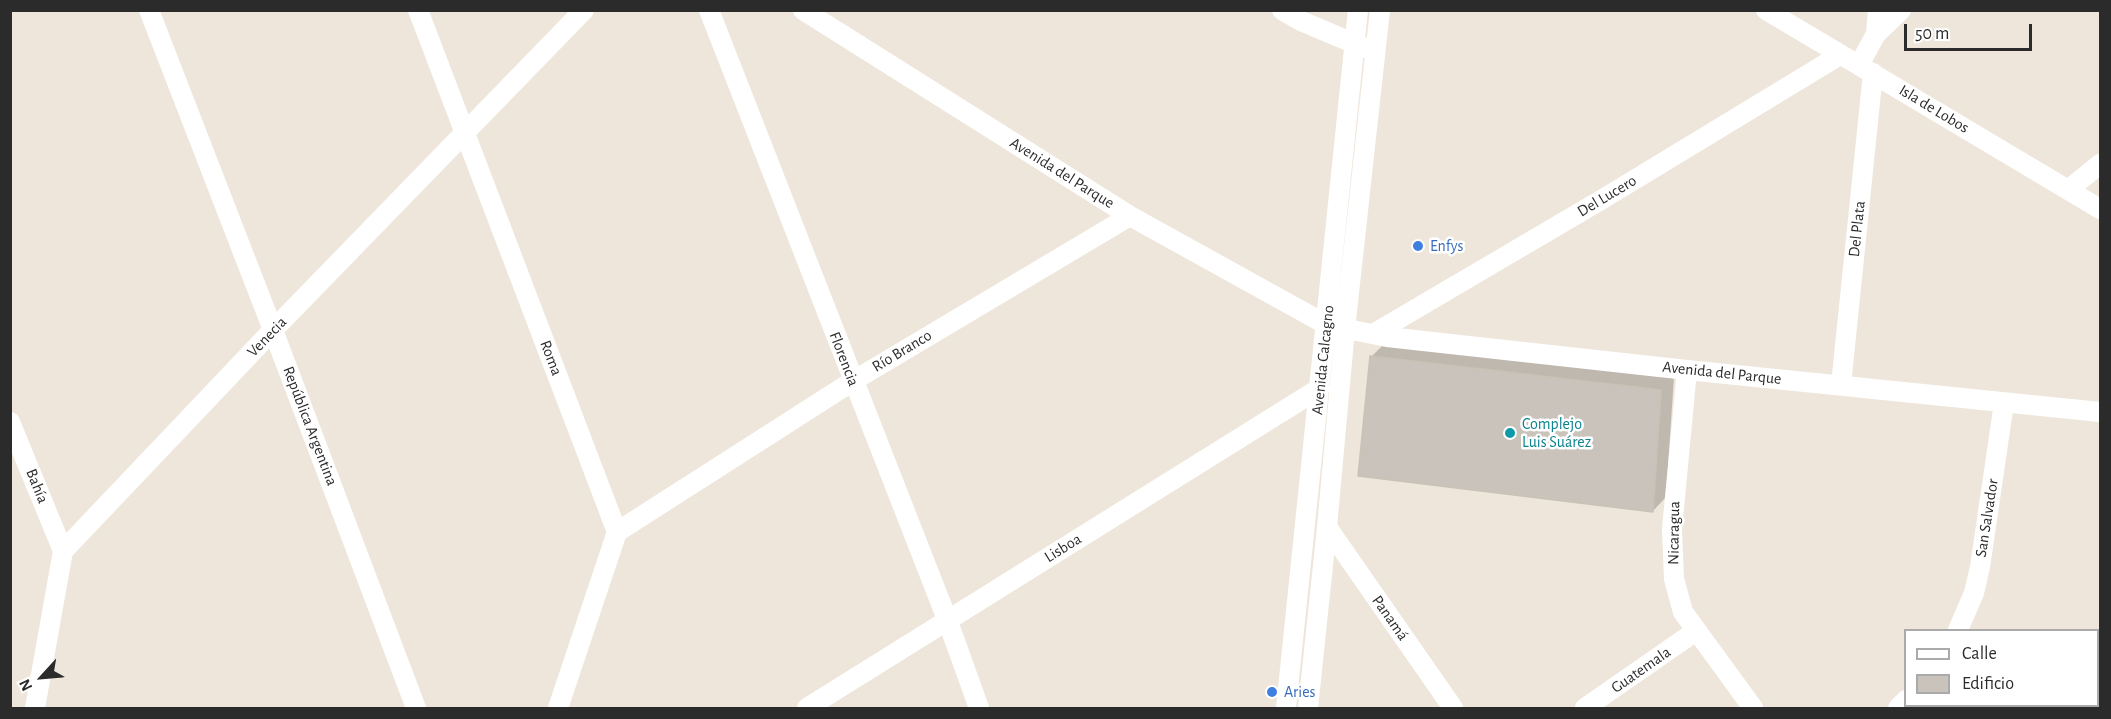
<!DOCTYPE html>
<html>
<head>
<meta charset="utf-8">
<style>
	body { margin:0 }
	#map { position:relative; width:2111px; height:719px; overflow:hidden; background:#eee6db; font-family:"Alegreya Sans",sans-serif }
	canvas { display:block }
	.frame { position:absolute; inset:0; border:12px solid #2b2b2b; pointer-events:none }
	.legend { position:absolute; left:1904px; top:629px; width:195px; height:78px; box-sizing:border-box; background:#fff; border:2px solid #aaa; margin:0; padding:8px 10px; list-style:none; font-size:18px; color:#2b2b2b }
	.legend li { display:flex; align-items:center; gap:12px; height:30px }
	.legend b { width:30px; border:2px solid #aaa }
	.north { position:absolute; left:12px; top:647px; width:60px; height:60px; -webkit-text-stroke:4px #fff; paint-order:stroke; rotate:244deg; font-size:16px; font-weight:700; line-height:24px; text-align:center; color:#2b2b2b }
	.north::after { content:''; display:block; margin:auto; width:21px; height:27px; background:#2b2b2b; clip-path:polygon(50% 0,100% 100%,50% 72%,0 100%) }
	.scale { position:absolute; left:1904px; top:24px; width:128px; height:27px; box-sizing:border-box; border:3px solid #2b2b2b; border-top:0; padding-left:8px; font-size:18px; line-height:21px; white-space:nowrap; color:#2b2b2b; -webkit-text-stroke:4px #fff; paint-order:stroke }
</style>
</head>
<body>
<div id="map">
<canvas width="2111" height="719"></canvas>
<div class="frame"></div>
<ul class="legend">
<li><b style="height:8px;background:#fff"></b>Calle</li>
<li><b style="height:16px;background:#c9c3bb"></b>Edificio</li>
</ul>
<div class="north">N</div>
<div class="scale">50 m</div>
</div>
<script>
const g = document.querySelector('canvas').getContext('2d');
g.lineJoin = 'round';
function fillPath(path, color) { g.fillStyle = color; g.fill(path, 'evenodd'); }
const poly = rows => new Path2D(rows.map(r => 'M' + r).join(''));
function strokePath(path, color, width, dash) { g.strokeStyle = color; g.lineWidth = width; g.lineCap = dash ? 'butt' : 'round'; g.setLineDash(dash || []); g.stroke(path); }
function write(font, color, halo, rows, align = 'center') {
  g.font = font + ' "Alegreya Sans",sans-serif'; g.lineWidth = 5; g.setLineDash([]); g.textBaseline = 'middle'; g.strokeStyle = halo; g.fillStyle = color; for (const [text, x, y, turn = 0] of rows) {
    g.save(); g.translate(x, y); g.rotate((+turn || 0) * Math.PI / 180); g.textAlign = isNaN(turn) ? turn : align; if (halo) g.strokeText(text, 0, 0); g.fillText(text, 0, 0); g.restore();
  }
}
fillPath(poly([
	[1918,706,1965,706,1969,708,1915,708]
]), '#afe993');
fillPath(poly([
	[1385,343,1674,376,1666,497,1653,511,1371,357]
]), '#0003');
const building = poly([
	[1370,356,1661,390,1653,512,1358,476,1370,356]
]);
fillPath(building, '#c9c3bb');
strokePath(building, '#c9c2b5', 1.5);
strokePath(poly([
	[149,10,273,330,416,708],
	[418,10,617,532,558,708],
	[709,10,947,619,979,708],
	[803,10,1130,216,1327,325,1387,337,1687,370,2100,412],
	[1282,10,1301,21,1365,48],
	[1766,10,2100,209],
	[1876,34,1901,10],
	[1859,65,1876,34,1878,10],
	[2068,190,2100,164],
	[1373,334,1601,200,1840,55],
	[1687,370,1672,529,1674,579,1683,612,1753,708],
	[1841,385,1873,73],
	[10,422,63,551],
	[1327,527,1453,708],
	[617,532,853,381,1130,216],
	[1958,630,1974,593,1980,567,2004,403],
	[1977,706,1980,708],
	[35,708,63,551,273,330,584,10],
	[807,708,1320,388],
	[1286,708,1358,10],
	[1308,708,1327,527,1345,329,1380,10],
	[1585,708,1696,631],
	[1898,708,1906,700]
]), '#fff', 20);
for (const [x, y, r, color] of [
	[1418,246,6,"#3f7fe0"],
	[1510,433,6,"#0f9aa8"],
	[1272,692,6,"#3f7fe0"]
]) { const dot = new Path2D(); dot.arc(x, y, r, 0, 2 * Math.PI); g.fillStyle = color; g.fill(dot); strokePath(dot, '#fff', 2); }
write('16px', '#2b2b2b', '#fff', [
	["Isla de Lobos",1934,109,31],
	["Avenida del Parque",1062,173,32],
	["Del Lucero",1607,196,-31],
	["Del Plata",1857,229,-84],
	["Venecia",267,337,-46],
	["Río Branco",902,351,-31],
	["Roma",551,358,69],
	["Florencia",844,359,69],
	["Avenida Calcagno",1323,360,-84],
	["Avenida del Parque",1722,373,6],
	["República Argentina",310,426,69],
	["Bahía",37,486,68],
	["San Salvador",1987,518,-81],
	["Nicaragua",1674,533,-89],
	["Lisboa",1063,548,-32],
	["Panamá",1390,618,55],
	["Guatemala",1641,670,-35]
]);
write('16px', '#366cbe', '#fff', [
	["Enfys",1430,246],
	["Aries",1284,692]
], 'left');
write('16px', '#0d838f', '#fff', [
	["Complejo",1522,424],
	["Luis Suárez",1522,442]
], 'left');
</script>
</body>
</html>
